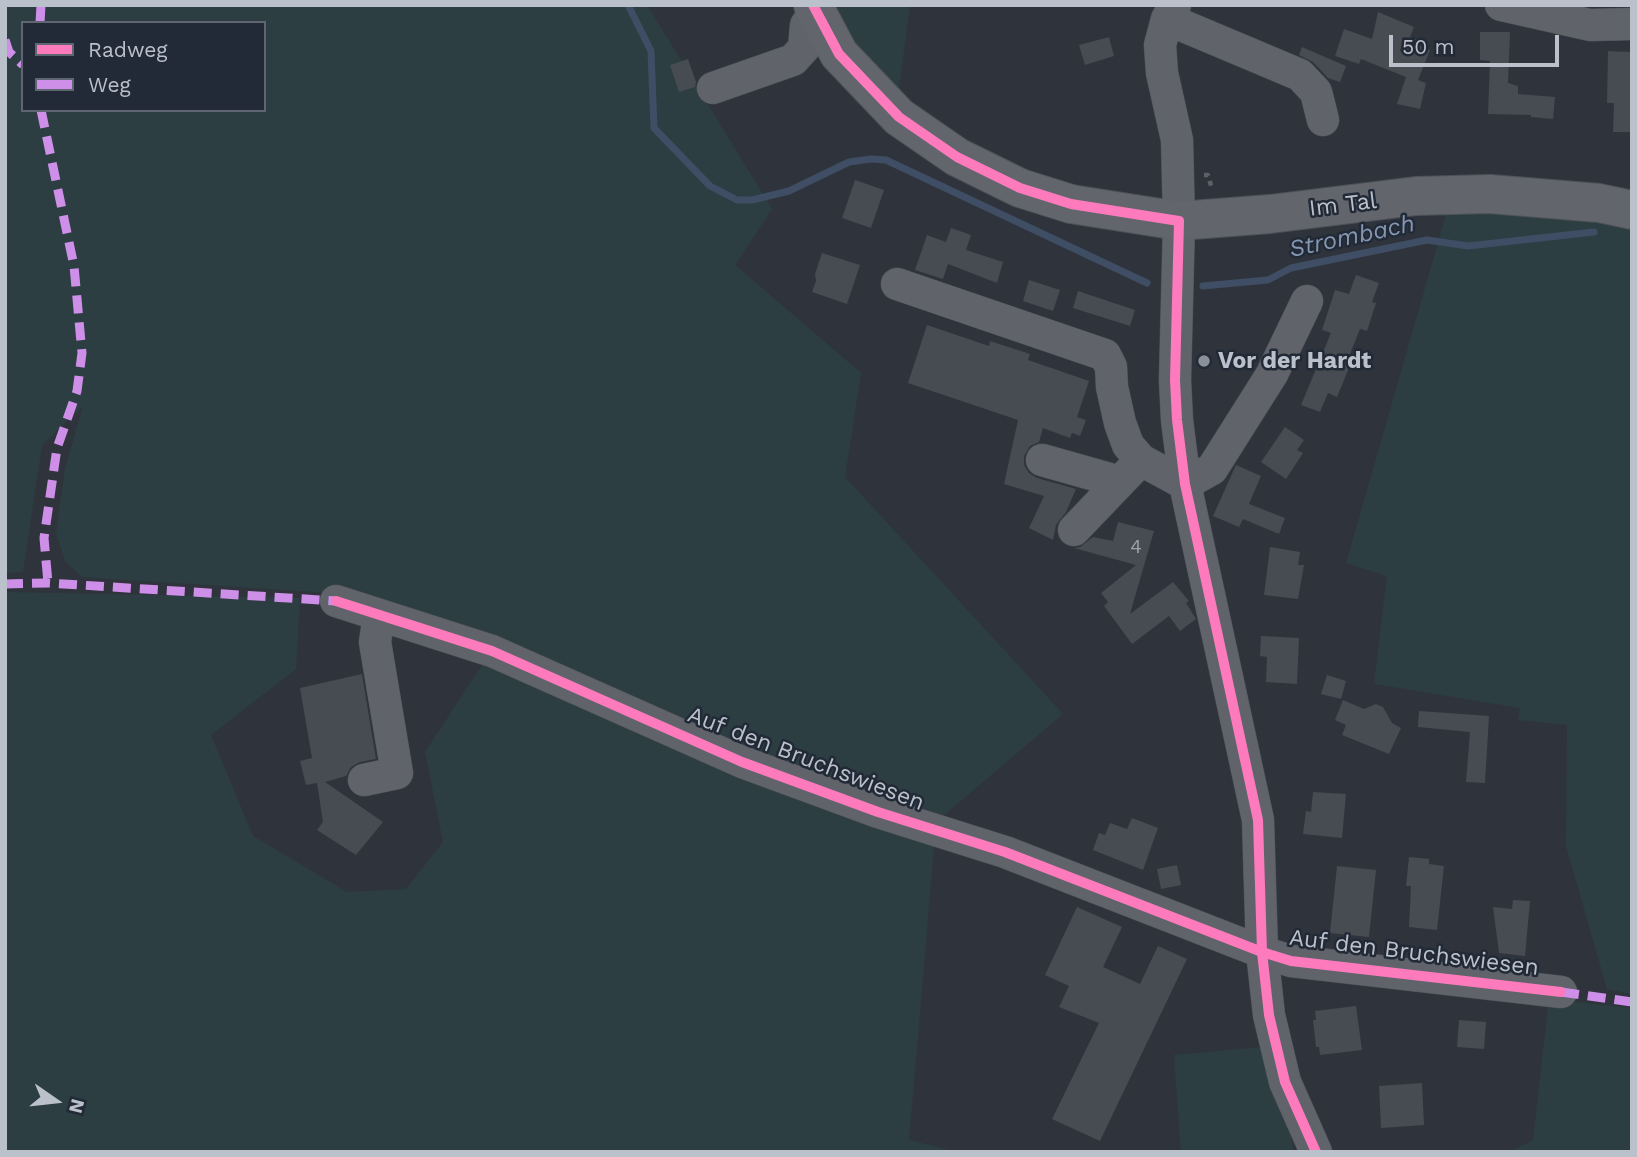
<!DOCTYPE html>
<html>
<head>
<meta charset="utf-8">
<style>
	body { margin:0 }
	#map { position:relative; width:1637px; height:1157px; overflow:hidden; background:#2f343c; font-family:"Work Sans",sans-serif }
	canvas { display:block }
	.frame { position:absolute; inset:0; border:7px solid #bbc1cb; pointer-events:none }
	.legend { position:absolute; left:21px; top:21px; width:245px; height:91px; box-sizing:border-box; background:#222a37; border:2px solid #5f6672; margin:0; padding:9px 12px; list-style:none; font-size:21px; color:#bbc1cb }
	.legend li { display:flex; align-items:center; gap:14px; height:35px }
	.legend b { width:35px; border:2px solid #5f6672 }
	.north { position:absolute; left:21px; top:1066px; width:70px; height:70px; -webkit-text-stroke:5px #222a37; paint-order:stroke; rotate:104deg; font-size:19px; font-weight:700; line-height:28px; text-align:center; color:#bbc1cb }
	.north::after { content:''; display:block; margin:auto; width:24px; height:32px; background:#bbc1cb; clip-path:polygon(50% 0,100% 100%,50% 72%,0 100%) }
	.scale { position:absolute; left:1389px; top:35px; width:170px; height:32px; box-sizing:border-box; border:4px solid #bbc1cb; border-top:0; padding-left:9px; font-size:21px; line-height:24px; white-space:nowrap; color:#bbc1cb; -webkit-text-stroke:5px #222a37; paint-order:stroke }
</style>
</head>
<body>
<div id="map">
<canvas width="1637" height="1157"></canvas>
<div class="frame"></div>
<ul class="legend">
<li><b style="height:9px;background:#fd7abc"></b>Radweg</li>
<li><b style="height:9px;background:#ce8fe9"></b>Weg</li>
</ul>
<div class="north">N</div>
<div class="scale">50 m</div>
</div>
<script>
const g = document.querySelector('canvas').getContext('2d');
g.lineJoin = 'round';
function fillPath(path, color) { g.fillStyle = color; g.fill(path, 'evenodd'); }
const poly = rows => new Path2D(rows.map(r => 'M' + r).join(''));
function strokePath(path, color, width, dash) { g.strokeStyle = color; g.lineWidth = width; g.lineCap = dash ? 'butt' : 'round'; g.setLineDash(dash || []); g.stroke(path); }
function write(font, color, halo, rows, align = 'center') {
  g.font = font + ' "Work Sans",sans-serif'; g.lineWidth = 5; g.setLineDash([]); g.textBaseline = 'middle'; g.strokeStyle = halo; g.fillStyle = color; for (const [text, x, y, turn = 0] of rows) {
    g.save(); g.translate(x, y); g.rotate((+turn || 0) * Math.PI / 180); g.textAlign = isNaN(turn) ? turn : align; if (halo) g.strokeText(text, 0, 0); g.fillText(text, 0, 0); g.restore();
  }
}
fillPath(poly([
	[5,5,647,5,772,209,735,265,861,373,845,477,1063,714,937,821,333,593,82,577,65,561,56,533,65,469,83,406,42,445,23,572,5,573],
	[23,23,264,23,264,110,23,110],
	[820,5,910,5,897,102],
	[1496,211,1632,224,1632,994,1607,989,1566,846,1567,725,1518,720,1520,708,1374,684,1387,576,1346,563,1446,215],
	[5,592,300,598,296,669,211,735,253,836,347,892,406,889,443,842,425,752,490,653,935,836,909,1140,958,1152,5,1152],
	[1549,999,1632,1008,1632,1152,1509,1152,1533,1140],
	[1263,1047,1288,1121,1294,1152,1181,1152,1174,1055]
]), '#2c3e42');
strokePath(poly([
	[628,5,651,51,654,128,710,186,737,200,752,200,789,191,849,162,871,159,886,160,1147,283],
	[1203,286,1268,280,1291,268,1427,240,1468,246,1594,232]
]), '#3f4e65', 7);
fillPath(poly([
	[1378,12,1414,27,1410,37,1418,40,1416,44,1430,50,1418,80,1426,83,1420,109,1397,104,1406,77,1361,59,1359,64,1335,56,1344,29,1372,39],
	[1480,32,1510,32,1508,83,1518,86,1518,94,1555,97,1553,119,1531,117,1531,115,1488,114,1490,61,1480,60],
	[1109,37,1114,56,1085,65,1079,45],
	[1302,47,1346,66,1340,82,1328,78,1313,62,1299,55],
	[1608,51,1632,52,1632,132,1613,132,1614,103,1607,103],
	[688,59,696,82,695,87,679,92,670,65],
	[855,180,884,190,871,228,842,218],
	[951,228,971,235,966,250,1003,262,997,283,948,264,943,279,915,270,927,235,946,242],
	[822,253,860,265,847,304,812,292,816,281,815,274],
	[1356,275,1379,283,1372,302,1376,303,1367,331,1360,329,1347,361,1351,363,1337,397,1328,393,1320,412,1301,405,1331,333,1322,330,1335,290,1349,294],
	[1029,280,1060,290,1053,311,1023,301],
	[1078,291,1135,310,1130,326,1073,308],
	[927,325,989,346,990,341,1030,354,1028,360,1089,381,1077,417,1086,420,1080,436,1072,433,1070,438,1043,428,1039,442,1030,446,1024,456,1024,465,1029,473,1037,478,1076,489,1066,512,1056,525,1053,540,1029,528,1044,496,1004,484,1018,420,908,383],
	[1285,427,1304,440,1297,450,1303,453,1286,479,1261,462],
	[1236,465,1261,476,1249,504,1285,518,1279,534,1243,519,1239,527,1213,516],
	[1118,522,1154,531,1130,614,1173,582,1189,601,1186,603,1196,619,1180,631,1169,616,1132,644,1104,606,1108,602,1101,593,1136,565,1074,548,1080,547,1093,537,1113,541],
	[1270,547,1300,552,1298,565,1304,565,1298,599,1264,595],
	[1261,636,1299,638,1297,684,1266,682,1267,657,1260,656],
	[362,674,376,759,360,762,351,767,346,776,325,782,383,822,356,855,317,830,323,822,317,783,306,785,300,761,312,758,300,688],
	[1327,675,1346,681,1341,699,1321,694],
	[1343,700,1364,709,1376,704,1383,707,1392,723,1401,728,1389,754,1342,735,1346,725,1335,720],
	[1419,711,1489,716,1485,783,1466,782,1470,732,1418,727],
	[1313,792,1346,794,1342,838,1303,834,1306,811,1311,812],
	[1132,818,1158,828,1143,870,1093,850,1099,833,1105,835,1110,823,1127,829],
	[1409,857,1429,859,1429,864,1444,866,1437,930,1409,927,1411,886,1406,886],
	[1177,865,1181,885,1161,889,1157,869],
	[1337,866,1376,870,1369,937,1330,933],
	[1513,900,1530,901,1525,956,1499,953,1493,907,1512,909],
	[1077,907,1122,927,1103,967,1140,984,1158,946,1187,959,1100,1141,1052,1119,1099,1023,1059,1007,1069,986,1045,975],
	[1356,1006,1362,1050,1320,1055,1319,1047,1316,1047,1313,1020,1316,1020,1315,1011],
	[1459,1020,1486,1022,1484,1049,1457,1047],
	[1422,1083,1424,1125,1381,1128,1379,1086]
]), '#474b52');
const minor = poly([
	[1175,5,1167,19,1160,45,1162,73,1177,140,1179,221,1175,380,1177,420,1185,484,1258,820,1262,952,1269,1015,1285,1082,1316,1152],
	[1501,5,1590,25,1632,24],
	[1167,19,1300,75,1316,92,1323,120],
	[713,88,793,60,804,48,806,25,816,12],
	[897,284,1105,355,1111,367,1112,387,1120,423,1128,445,1141,460,1185,484,1212,469,1272,374,1307,301],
	[1042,460,1120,482],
	[1074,530,1141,460],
	[336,601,492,651,742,762,878,812,1005,852,1262,952,1291,961,1561,992],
	[364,780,397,773,375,642,379,615]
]);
const major = poly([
	[813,5,839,54,899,117,957,157,1020,188,1071,204,1179,221,1270,214,1416,196,1490,194,1599,203,1632,210]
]);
strokePath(minor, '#4b4f55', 33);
strokePath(major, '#4d5158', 40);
strokePath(poly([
	[1204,175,1208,175,1212,189]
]), '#5d6167', 4.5, [5, 5]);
strokePath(minor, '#60636a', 32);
strokePath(major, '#62656c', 38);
strokePath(poly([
	[40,23,41,5],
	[5,40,9,52,23,65],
	[41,110,74,266,82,353,77,391,57,448,44,538,48,583],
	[5,584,48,583,336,601],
	[1561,992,1632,1002]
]), '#ce8fe9', 9, [18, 9]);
strokePath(poly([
	[813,5,839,54,899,117,957,157,1020,188,1071,204,1179,221,1175,380,1177,420,1185,484,1258,820,1262,952,1269,1015,1285,1082,1316,1152],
	[336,601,492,651,742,762,878,812,1005,852,1262,952,1291,961,1561,992]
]), '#fd7abc', 10);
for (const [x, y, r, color] of [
	[1204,361,7,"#8a9099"]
]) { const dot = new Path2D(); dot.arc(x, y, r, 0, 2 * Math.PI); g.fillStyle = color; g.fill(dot); strokePath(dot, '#222a37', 2.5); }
write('19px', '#9ea4ad', null, [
	["4",1136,547]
]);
write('23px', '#bbc1cb', '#222a37', [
	["Im Tal",1343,205,-7],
	["Auf den Bruchswiesen",806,759,21],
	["Auf den Bruchswiesen",1414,953,7]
]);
write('bold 23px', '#bbc1cb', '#222a37', [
	["Vor der Hardt",1218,361]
], 'left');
write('italic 24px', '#8597b0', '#222a37', [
	["Strombach",1352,237,-12]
]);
</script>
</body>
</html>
